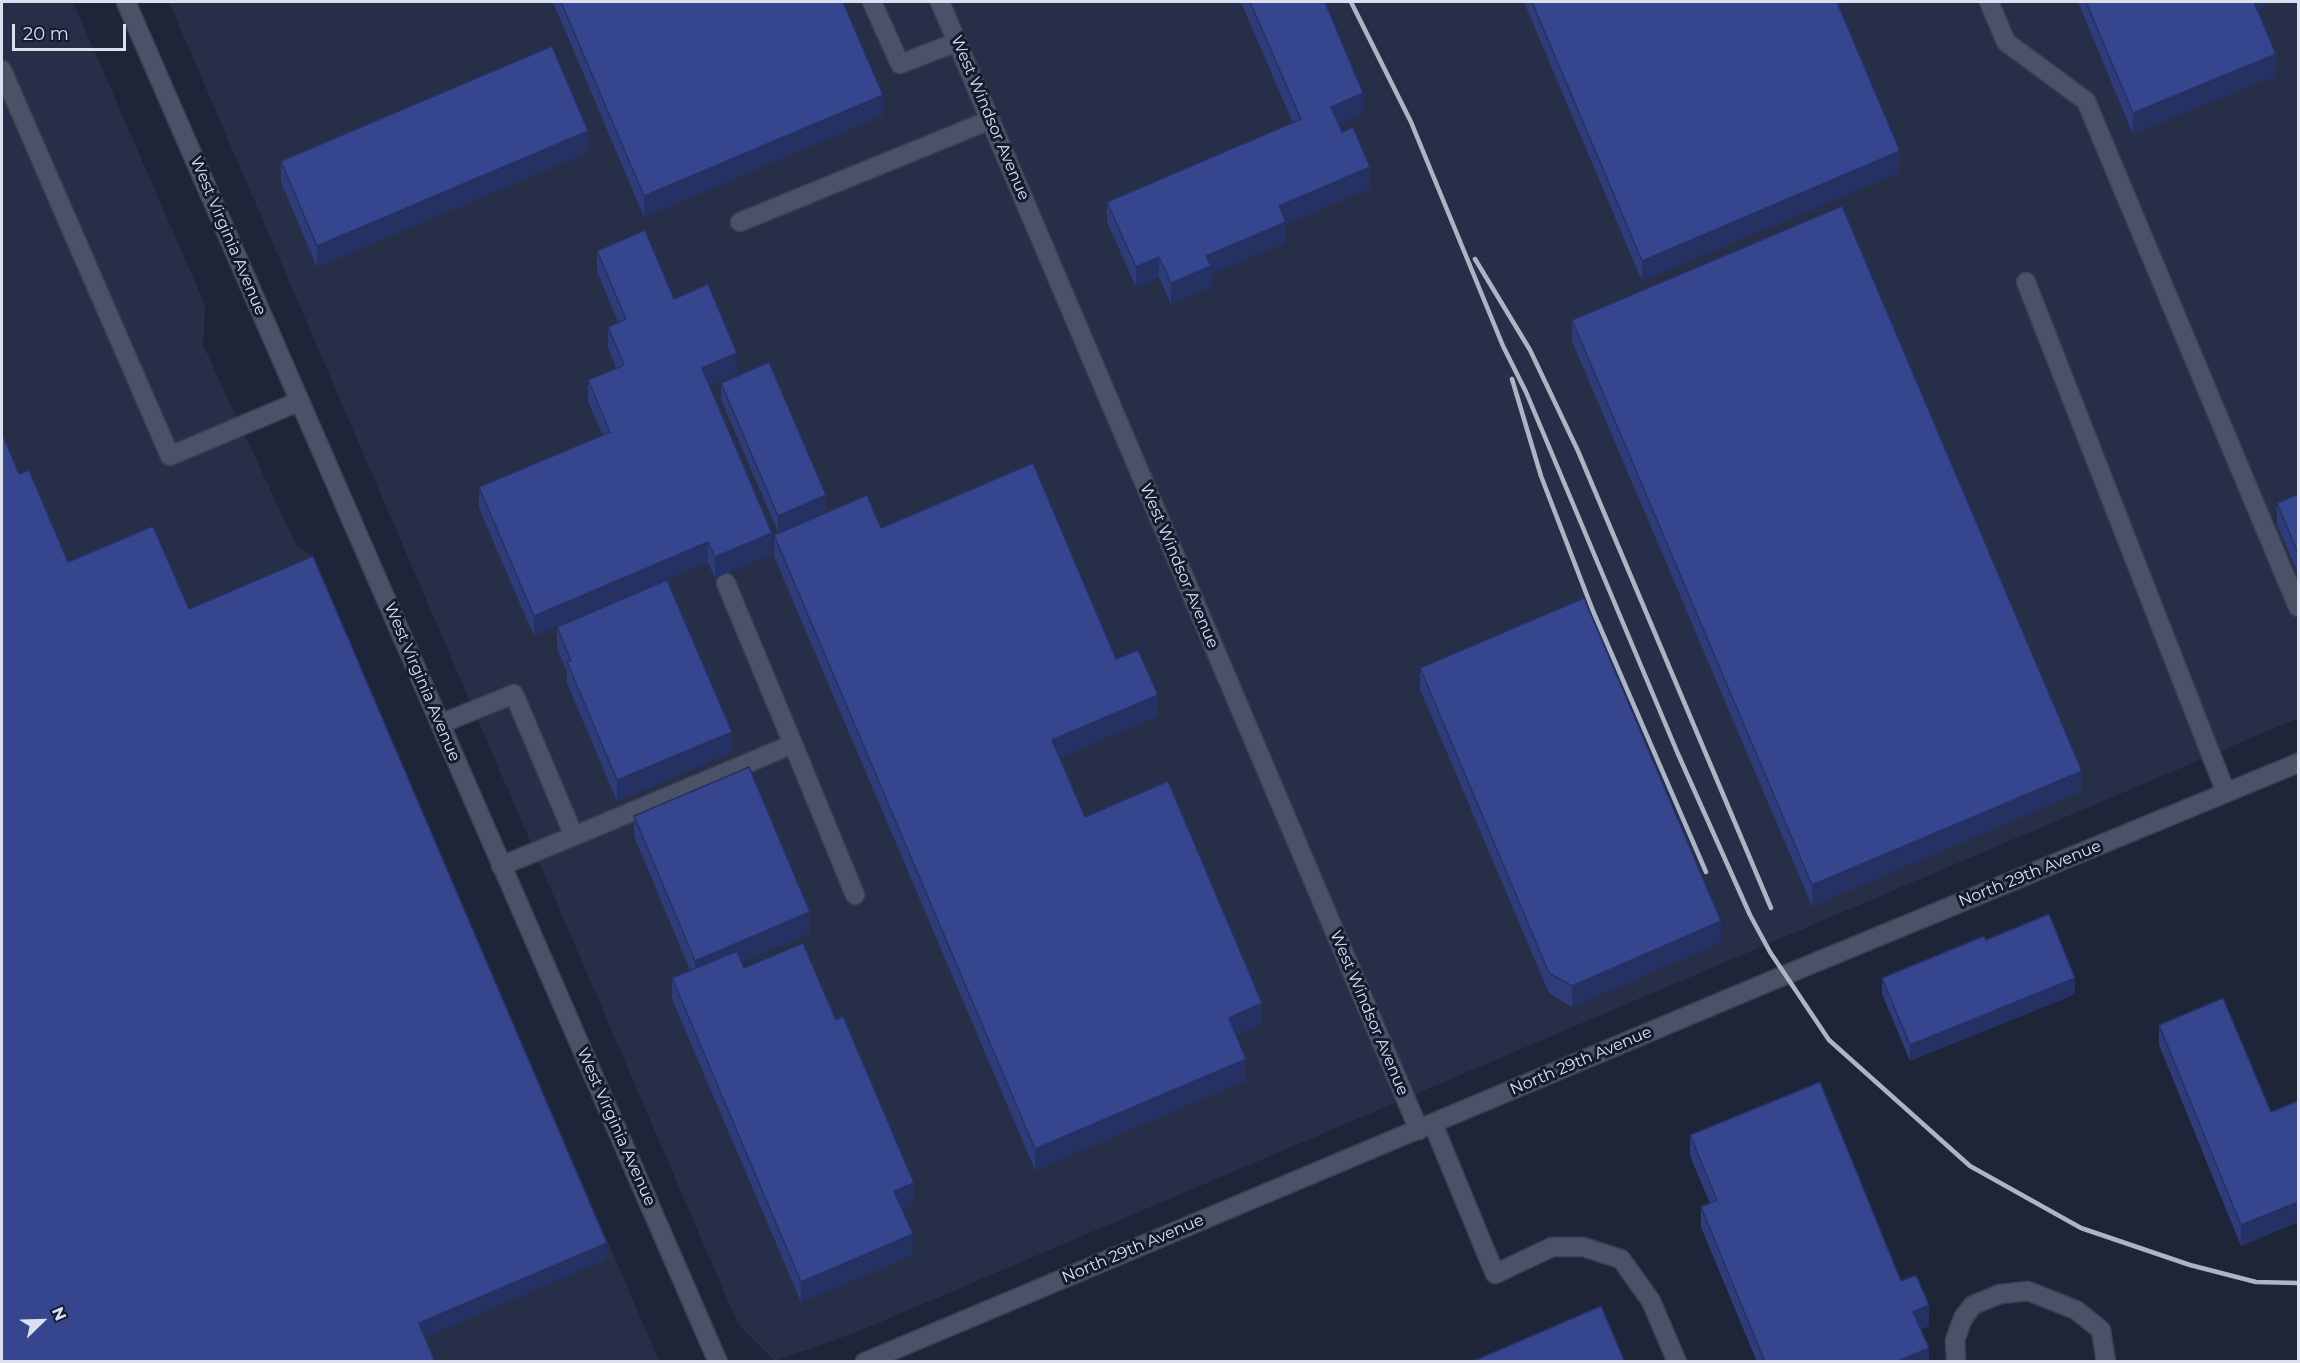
<!DOCTYPE html>
<html>
<head>
<meta charset="utf-8">
<style>
	body { margin:0 }
	#map { position:relative; width:2300px; height:1363px; overflow:hidden; background:#1f2539; font-family:Montserrat,sans-serif }
	canvas { display:block }
	.frame { position:absolute; inset:0; border:3px solid #dce0ee; pointer-events:none }
	.north { position:absolute; left:12px; top:1291px; width:60px; height:60px; -webkit-text-stroke:4px #151b2e; paint-order:stroke; rotate:67deg; font-size:16px; font-weight:700; line-height:24px; text-align:center; color:#dce0ee }
	.north::after { content:''; display:block; margin:auto; width:21px; height:27px; background:#dce0ee; clip-path:polygon(50% 0,100% 100%,50% 72%,0 100%) }
	.scale { position:absolute; left:12px; top:24px; width:114px; height:27px; box-sizing:border-box; border:3px solid #dce0ee; border-top:0; padding-left:8px; font-size:18px; line-height:21px; white-space:nowrap; color:#dce0ee; -webkit-text-stroke:4px #151b2e; paint-order:stroke }
</style>
</head>
<body>
<div id="map">
<canvas width="2300" height="1363"></canvas>
<div class="frame"></div>
<div class="north">N</div>
<div class="scale">20 m</div>
</div>
<script>
const g = document.querySelector('canvas').getContext('2d');
g.lineJoin = 'round';
function fillPath(path, color) { g.fillStyle = color; g.fill(path, 'evenodd'); }
const poly = rows => new Path2D(rows.map(r => 'M' + r).join(''));
function strokePath(path, color, width, dash) { g.strokeStyle = color; g.lineWidth = width; g.lineCap = dash ? 'butt' : 'round'; g.setLineDash(dash || []); g.stroke(path); }
function write(font, color, halo, rows, align = 'center') {
  g.font = font + ' Montserrat,sans-serif'; g.lineWidth = 6; g.setLineDash([]); g.textBaseline = 'middle'; g.strokeStyle = halo; g.fillStyle = color; for (const [text, x, y, turn = 0] of rows) {
    g.save(); g.translate(x, y); g.rotate((+turn || 0) * Math.PI / 180); g.textAlign = isNaN(turn) ? turn : align; if (halo) g.strokeText(text, 0, 0); g.fillText(text, 0, 0); g.restore();
  }
}
fillPath(poly([
	[2,2,73,2,205,305,203,345,296,545,314,558,659,1361,2,1362],
	[169,2,2298,2,2298,718,857,1332,775,1361,738,1324]
]), '#272f48');
const minor = poly([
	[126,2,718,1362],
	[872,2,900,64,957,42],
	[940,2,1419,1130],
	[1989,2,2006,42,2086,101,2298,607],
	[2,70,170,456,300,401],
	[740,222,990,120],
	[2026,282,2226,793],
	[440,724,514,694,574,836,501,866],
	[793,744,855,895],
	[574,836,793,744,726,583],
	[1433,1124,1495,1274,1552,1247,1583,1247,1621,1259,1651,1301,1677,1362],
	[865,1362,1785,975,2298,763],
	[1956,1362,1955,1340,1963,1318,1973,1305,2000,1294,2028,1291,2076,1310,2101,1330,2106,1362]
]);
strokePath(minor, '#3c4051', 21);
strokePath(minor, '#4b5268', 18);
strokePath(poly([
	[1351,2,1411,122,1503,346,1526,392,1678,754,1750,915,1770,952,1829,1040,1970,1166,2081,1228,2190,1265,2256,1282,2298,1283],
	[1475,259,1530,350,1578,451,1771,908],
	[1512,379,1541,476,1593,611,1706,872]
]), '#afb4c3', 4.5);
fillPath(poly([
	[553,2,843,2,883,115,644,217],
	[1241,2,1325,2,1363,113,1338,124,1370,188,1286,224,1286,242,1211,274,1211,287,1171,304,1159,277,1136,287,1107,222,1107,202,1293,123],
	[1524,2,1837,2,1900,172,1642,281],
	[2078,2,2276,2,2258,9,2276,75,2133,134],
	[588,152,317,267,281,182,281,161],
	[597,251,674,299,737,373,709,385,772,554,715,578,708,562,534,636,479,508,479,487,603,435,588,401,588,380,616,368,608,347,608,327,618,322,597,271],
	[1572,320,2082,791,1812,906,1572,341],
	[721,383,826,511,778,532,721,399],
	[2298,494,2298,574,2277,524,2277,503],
	[774,535,1116,659,1158,716,1060,757,1085,817,1262,1024,1236,1035,1246,1080,1035,1170,774,556],
	[557,627,732,752,617,801,567,683,567,672,557,648],
	[1420,668,1721,942,1572,1007,1549,993,1420,689],
	[634,816,810,933,741,962,744,968,914,1204,902,1209,913,1255,801,1302,672,999,672,978,690,970,634,836],
	[1882,978,2075,994,1910,1061,1882,994],
	[2159,1025,2271,1112,2298,1101,2298,1222,2241,1246,2159,1045],
	[1690,1135,1901,1281,1929,1326,1920,1329,1929,1362,1757,1362,1701,1227,1701,1207,1710,1203,1690,1156]
]), '#2e3c7a');
fillPath(poly([
	[2250,2,2276,2,2250,12],
	[2276,54,2276,75,2133,134,2133,113],
	[1363,93,1363,113,1331,127,1331,107],
	[883,95,883,115,644,217,644,196],
	[588,131,588,152,317,267,317,246],
	[1900,151,1900,172,1642,281,1642,261],
	[1370,167,1370,188,1286,224,1286,242,1211,274,1211,287,1171,304,1171,283,1206,256,1279,206],
	[1159,257,1159,277,1136,287,1136,267],
	[737,353,737,373,702,389,702,368],
	[826,495,826,511,778,532,778,516],
	[772,533,772,554,715,578,715,557],
	[708,542,708,562,534,636,534,616],
	[1158,695,1158,716,1052,760,1052,740],
	[732,732,732,752,617,801,617,780],
	[2082,771,2082,791,1812,906,1812,885],
	[810,912,810,933,695,982,695,961],
	[1721,921,1721,942,1572,1007,1572,986],
	[2075,978,2075,994,1910,1061,1910,1045],
	[1262,1003,1262,1024,1229,1038,1229,1018],
	[1246,1059,1246,1080,1035,1170,1035,1149],
	[914,1183,914,1204,894,1212,894,1191],
	[2298,1202,2298,1222,2241,1246,2241,1225],
	[913,1234,913,1255,801,1302,801,1282],
	[607,1243,607,1259,419,1340,419,1323],
	[1929,1305,1929,1326,1913,1332,1913,1312],
	[1929,1348,1929,1362,1896,1362]
]), '#263163');
const building = poly([
	[561,2,843,2,883,95,644,196,561,2],
	[1250,2,1325,2,1363,93,1331,107,1342,132,1353,127,1370,167,1279,206,1286,222,1206,256,1211,266,1171,283,1159,257,1136,267,1107,202,1301,119,1250,2],
	[1532,2,1837,2,1900,151,1642,261,1532,2],
	[2086,2,2254,2,2276,54,2133,113,2086,2],
	[552,46,588,131,317,246,281,161,552,46],
	[1842,206,2082,771,1812,885,1572,320,1842,206],
	[645,230,674,299,708,284,737,353,702,368,772,533,715,557,708,542,534,616,479,487,610,432,588,380,624,365,608,327,626,319,597,251,645,230],
	[769,362,826,495,778,516,721,383,769,362],
	[2,433,19,474,29,470,68,562,153,526,189,609,313,556,607,1243,419,1323,435,1362,2,1362,2,433],
	[1033,463,1116,659,1138,650,1158,695,1052,740,1085,817,1168,781,1262,1003,1229,1018,1246,1059,1035,1149,774,535,867,495,881,528,1033,463],
	[2298,494,2298,553,2277,503,2298,494],
	[667,580,732,732,617,780,567,662,571,661,557,627,667,580],
	[1584,598,1721,921,1572,986,1549,973,1420,668,1584,598],
	[749,767,810,912,695,961,634,816,749,767],
	[2049,914,2075,978,1910,1045,1882,978,1984,936,1986,940,2049,914],
	[803,943,836,1020,843,1016,914,1183,894,1191,913,1234,801,1282,672,978,737,951,744,968,803,943],
	[2223,998,2271,1112,2298,1101,2298,1202,2241,1225,2159,1025,2223,998],
	[1820,1082,1901,1281,1916,1275,1929,1305,1913,1312,1929,1348,1896,1362,1765,1362,1701,1207,1717,1200,1690,1135,1820,1082],
	[1601,1306,1625,1362,1471,1362,1601,1306]
]);
fillPath(building, '#36468e');
strokePath(building, '#263163', 1.5);
write('16px', '#dce0ee', '#151b2e', [
	["West Windsor Avenue",990,118,67],
	["West Virginia Avenue",228,236,67],
	["West Windsor Avenue",1179,566,67],
	["West Virginia Avenue",422,682,67],
	["North 29th Avenue",2030,874,-22],
	["West Windsor Avenue",1369,1013,67],
	["North 29th Avenue",1581,1061,-23],
	["West Virginia Avenue",616,1127,66],
	["North 29th Avenue",1133,1249,-23]
]);
</script>
</body>
</html>
